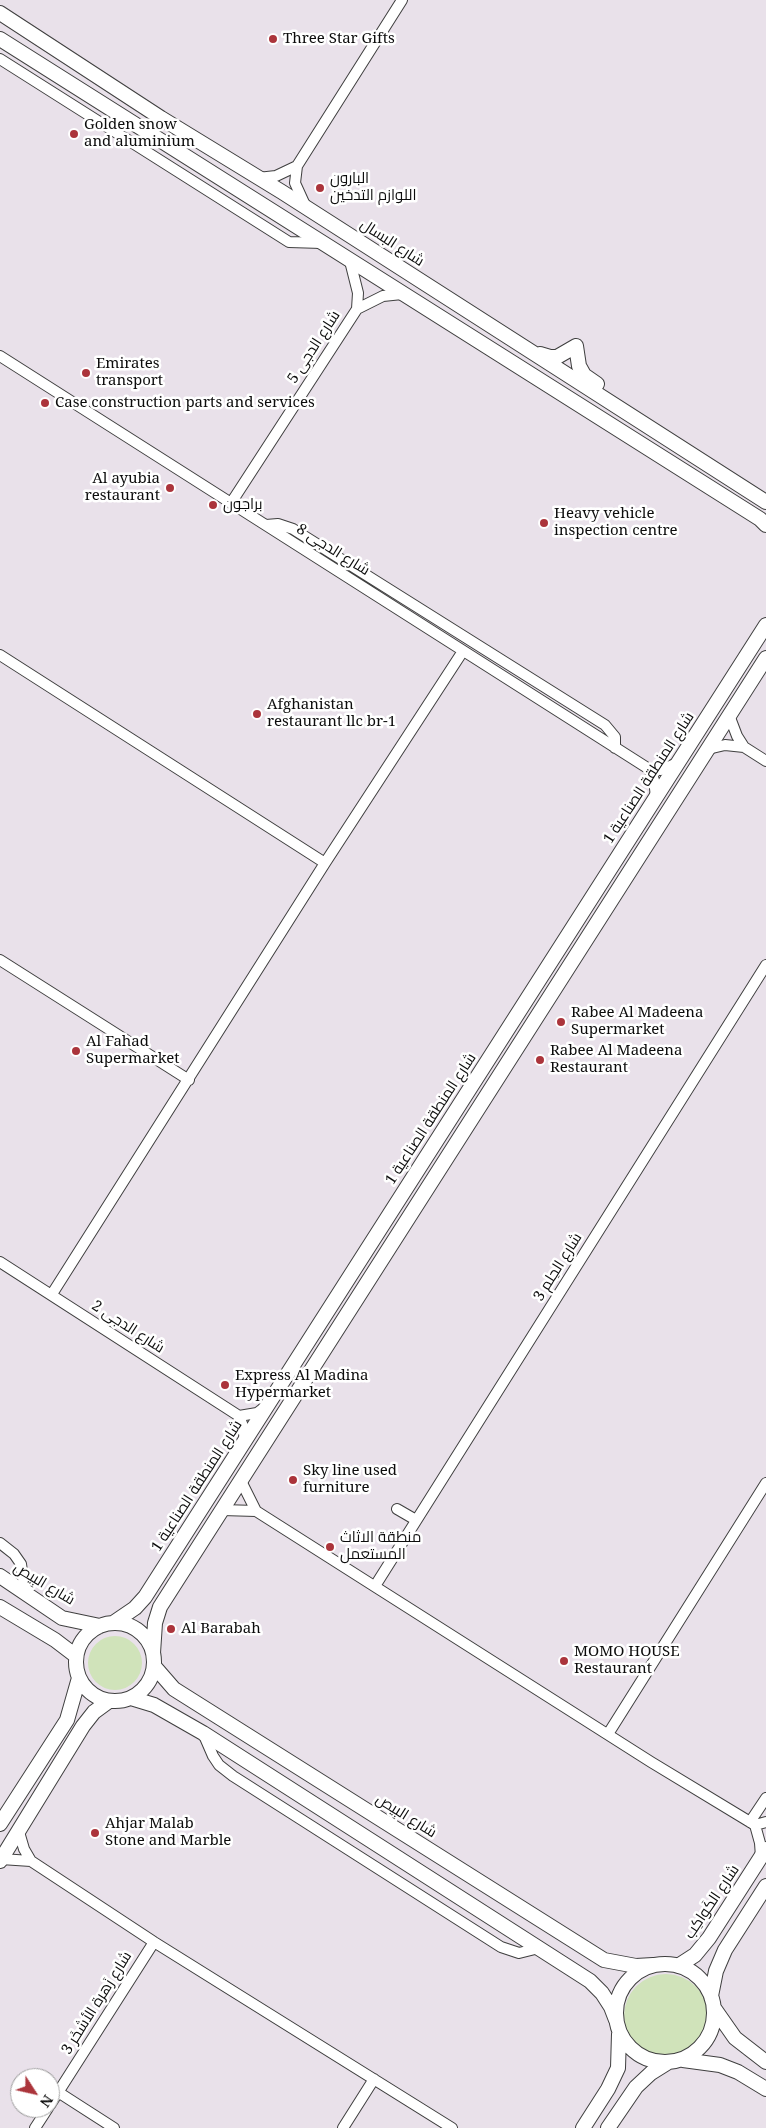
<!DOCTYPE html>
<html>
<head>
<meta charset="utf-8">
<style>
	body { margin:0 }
	#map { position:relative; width:766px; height:2128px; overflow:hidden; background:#fdfaed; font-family:"Noto Serif",serif }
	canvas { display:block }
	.north { position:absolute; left:10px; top:2068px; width:50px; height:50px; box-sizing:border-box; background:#fff; border:1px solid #9e9e9e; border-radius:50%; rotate:125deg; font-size:14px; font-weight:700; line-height:20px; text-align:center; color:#0c0c0c }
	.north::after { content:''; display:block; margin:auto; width:18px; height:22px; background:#ab343b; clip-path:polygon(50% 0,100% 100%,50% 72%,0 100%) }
</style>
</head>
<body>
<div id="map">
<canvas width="766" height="2128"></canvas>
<div class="north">N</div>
</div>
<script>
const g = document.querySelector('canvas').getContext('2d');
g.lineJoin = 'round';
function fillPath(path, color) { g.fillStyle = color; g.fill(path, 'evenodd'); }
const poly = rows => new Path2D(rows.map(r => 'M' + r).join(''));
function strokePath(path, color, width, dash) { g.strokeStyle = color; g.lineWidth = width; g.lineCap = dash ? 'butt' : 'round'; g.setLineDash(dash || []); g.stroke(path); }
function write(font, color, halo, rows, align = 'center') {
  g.font = font + ' "Noto Serif",Cairo,serif'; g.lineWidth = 5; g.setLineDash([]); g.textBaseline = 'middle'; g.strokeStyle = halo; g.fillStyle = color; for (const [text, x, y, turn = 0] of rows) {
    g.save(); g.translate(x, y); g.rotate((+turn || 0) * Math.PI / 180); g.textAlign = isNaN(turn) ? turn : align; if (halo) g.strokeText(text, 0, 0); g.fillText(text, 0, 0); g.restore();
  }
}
fillPath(poly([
	[0,0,766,0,766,2128,0,2128],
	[20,2078,50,2078,50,2108,20,2108]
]), '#e9e1ea');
fillPath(poly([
	'88 1663a27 27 0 1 1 54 0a27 27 0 1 1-54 0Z',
	'624 2016a42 42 0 1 1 84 0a42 42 0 1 1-84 0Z'
]), '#d0e3ba');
const minor = poly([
	[0,59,289,242,322,243],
	[297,166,295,183,305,205],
	[258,178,276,176,297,166,402,0],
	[350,261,358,293,357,309],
	[0,356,649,769,661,770,677,763],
	[231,503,357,309,383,296,402,294],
	[266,525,278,524,293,529,605,725,615,737,615,748],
	[0,655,325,863],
	[729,715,737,736,744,747,766,761],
	[708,749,725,745,744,747],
	[649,769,654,780,656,797],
	[0,960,189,1080],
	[0,1262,239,1416,243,1426,245,1441],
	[52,1294,325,863,463,651],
	[239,1416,257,1413,265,1407],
	[241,1481,256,1511,651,1762,755,1825,760,1843,761,1857],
	[397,1509,416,1520],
	[222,1510,256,1511],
	[0,1543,14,1554,21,1564,25,1592],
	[375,1586,766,965],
	[203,1733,213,1756,219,1765,233,1776,501,1947,519,1953,539,1948],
	[608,1734,766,1483],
	[750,1822,766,1798],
	[755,1825,766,1822],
	[19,1832,24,1849,31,1861,154,1942,452,2128],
	[1,1859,31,1861],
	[58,2092,114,2128],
	[50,2105,154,1942],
	[35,2128,48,2108],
	[343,2128,374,2079]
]);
const tertiary = poly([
	[0,13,161,118,282,192,766,502],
	[0,39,760,519,766,525],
	[576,346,579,366,584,375,597,384],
	[540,354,550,357,557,357,576,346],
	[0,1576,62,1618,100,1626],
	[0,1607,55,1640,76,1656],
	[113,1623,135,1608,145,1597,766,625],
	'76 1662a39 39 0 1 1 78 0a39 39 0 1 1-78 0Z',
	[153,1653,155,1623,160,1607,766,658],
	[154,1666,174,1689,604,1960,636,1966,653,1965],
	[131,1698,154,1705,203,1733,590,1981,602,1993,611,2007,616,2020],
	[0,1824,67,1720,79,1678],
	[0,1861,83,1726,94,1712,109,1701],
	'616 2013a49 49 0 1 1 98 0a49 49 0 1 1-98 0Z',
	[678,1966,695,1955,709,1938,766,1849],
	[711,1996,716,1971,725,1950,766,1886],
	[714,2008,735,2038,766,2062],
	[683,2060,720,2065,738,2072,766,2089],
	[583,2128,608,2089,618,2068,619,2034],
	[608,2128,636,2087,651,2073,667,2063]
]);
strokePath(minor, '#3f3f3f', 12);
strokePath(tertiary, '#3f3f3f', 16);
strokePath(minor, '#fff', 10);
strokePath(tertiary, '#fff', 14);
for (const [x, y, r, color] of [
	[273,39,5,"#ab343b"],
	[74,134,5,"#ab343b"],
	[320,188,5,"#ab343b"],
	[86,373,5,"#ab343b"],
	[45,403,5,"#ab343b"],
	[170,488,5,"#ab343b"],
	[213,505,5,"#ab343b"],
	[544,523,5,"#ab343b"],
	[257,714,5,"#ab343b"],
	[561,1022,5,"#ab343b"],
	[76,1051,5,"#ab343b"],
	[540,1060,5,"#ab343b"],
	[225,1385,5,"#ab343b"],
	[293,1480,5,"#ab343b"],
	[330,1547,5,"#ab343b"],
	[171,1629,5,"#ab343b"],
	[564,1661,5,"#ab343b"],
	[95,1833,5,"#ab343b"]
]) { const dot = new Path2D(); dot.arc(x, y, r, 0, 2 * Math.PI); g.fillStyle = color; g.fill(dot); strokePath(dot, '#fff', 2); }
write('15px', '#0c0c0c', '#fff', [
	["Three Star Gifts",283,39],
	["Golden snow",84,125],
	["and aluminium",84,142],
	["البارون",330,179],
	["اللوازم التدخين",330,196],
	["Emirates",96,364],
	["transport",96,381],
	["Case construction parts and services",55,403],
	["Al ayubia",160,479,"right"],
	["restaurant",160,496,"right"],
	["براجون",223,505],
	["Heavy vehicle",554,514],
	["inspection centre",554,531],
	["Afghanistan",267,705],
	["restaurant llc br-1",267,722],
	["Rabee Al Madeena",571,1013],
	["Supermarket",571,1030],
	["Al Fahad",86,1042],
	["Supermarket",86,1059],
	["Rabee Al Madeena",550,1051],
	["Restaurant",550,1068],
	["Express Al Madina",235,1376],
	["Hypermarket",235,1393],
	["Sky line used",303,1471],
	["furniture",303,1488],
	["منطقة الاثاث",340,1538],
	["المستعمل",340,1555],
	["Al Barabah",181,1629],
	["MOMO HOUSE",574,1652],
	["Restaurant",574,1669],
	["Ahjar Malab",105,1824],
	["Stone and Marble",105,1841]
], 'left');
write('15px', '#0c0c0c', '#fff', [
	["شارع البسال",392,243,33],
	["شارع الدجى 5",314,347,-57],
	["شارع الدجى 8",333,550,32],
	["شارع المنطقة الصناعية 1",649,778,-57],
	["شارع المنطقة الصناعية 1",431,1119,-57],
	["شارع الحِلم 3",558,1267,-58],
	["شارع الدجى 2",128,1327,33],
	["شارع المنطقة الصناعية 1",197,1486,-57],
	["شارع البِيص",44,1584,31],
	["شارع البِيص",406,1816,32],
	["شارع الكَواكِب",712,1902,-56],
	["شارع زَهرة الأشخَر 3",97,2003,-58]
]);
</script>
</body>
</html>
